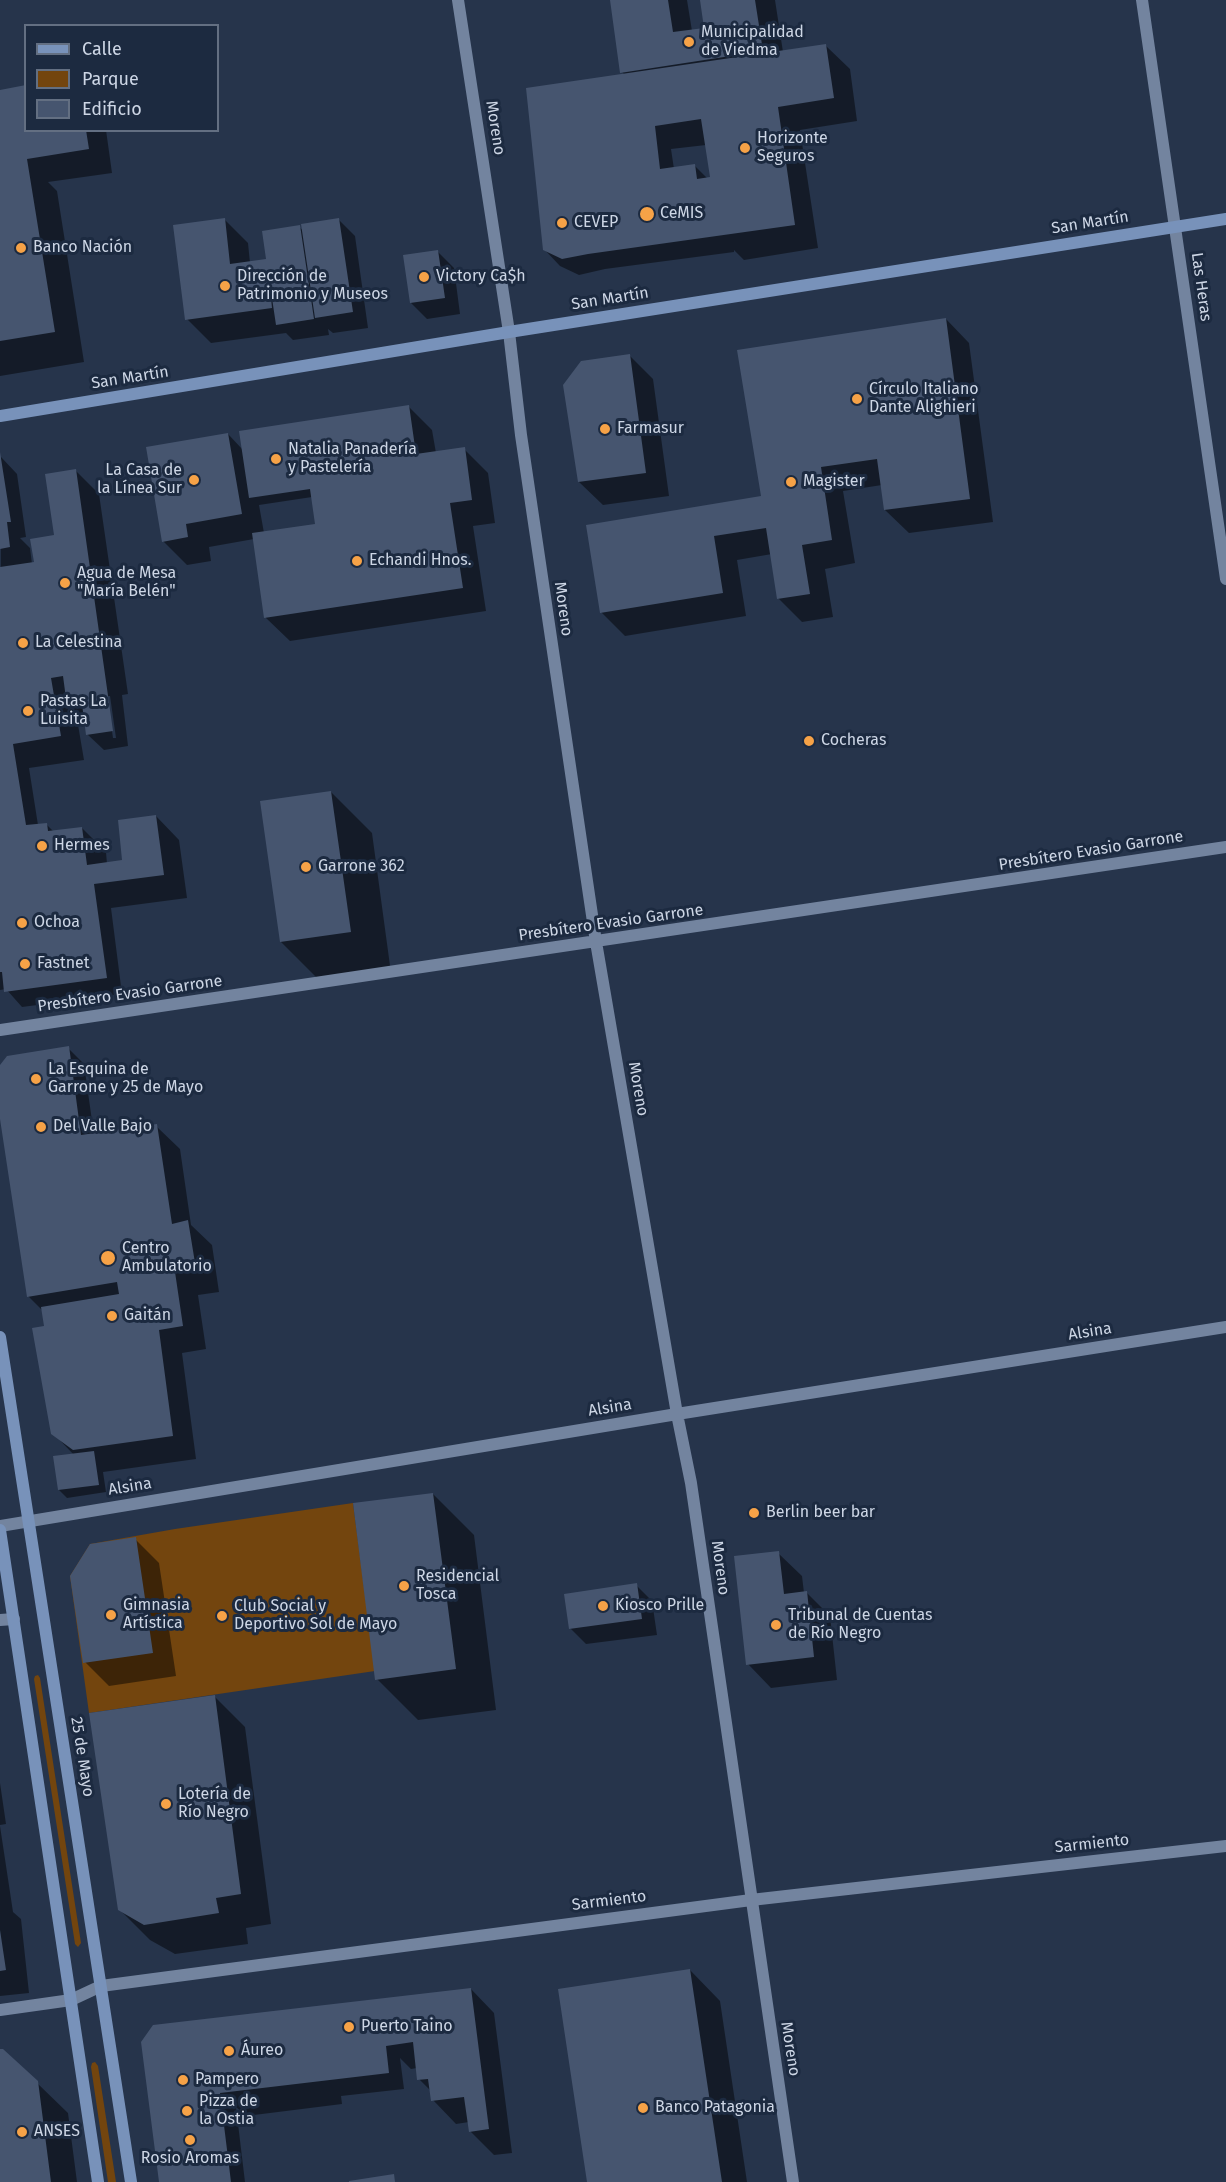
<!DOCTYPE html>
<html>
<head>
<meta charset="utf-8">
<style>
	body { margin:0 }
	#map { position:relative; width:1226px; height:2182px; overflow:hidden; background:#26344b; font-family:"Fira Sans",sans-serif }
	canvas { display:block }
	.legend { position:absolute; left:24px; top:24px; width:195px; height:108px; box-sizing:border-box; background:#1c2a40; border:2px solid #636f82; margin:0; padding:8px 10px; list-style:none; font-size:18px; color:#cdd6e5 }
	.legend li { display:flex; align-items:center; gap:12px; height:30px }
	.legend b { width:30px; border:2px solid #636f82 }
</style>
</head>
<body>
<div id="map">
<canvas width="1226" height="2182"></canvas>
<ul class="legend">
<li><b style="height:8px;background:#7892ba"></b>Calle</li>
<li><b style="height:16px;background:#73450e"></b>Parque</li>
<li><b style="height:16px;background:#46556f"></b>Edificio</li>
</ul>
</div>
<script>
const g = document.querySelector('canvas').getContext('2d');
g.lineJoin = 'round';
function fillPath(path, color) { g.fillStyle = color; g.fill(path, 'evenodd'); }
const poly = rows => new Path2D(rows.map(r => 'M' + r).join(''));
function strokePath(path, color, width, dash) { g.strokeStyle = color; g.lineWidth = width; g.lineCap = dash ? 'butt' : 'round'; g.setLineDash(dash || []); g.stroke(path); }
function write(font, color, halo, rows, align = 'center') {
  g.font = font + ' "Fira Sans",sans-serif'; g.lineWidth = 6; g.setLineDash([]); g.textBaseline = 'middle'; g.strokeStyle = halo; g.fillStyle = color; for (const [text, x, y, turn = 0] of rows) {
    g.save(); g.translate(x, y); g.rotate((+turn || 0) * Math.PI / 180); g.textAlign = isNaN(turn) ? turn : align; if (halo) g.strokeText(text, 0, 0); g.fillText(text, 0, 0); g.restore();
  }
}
fillPath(poly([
	[353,1503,375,1671,89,1713,70,1576,90,1544,175,1529],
	[38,1675,40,1678,81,1943,78,1947,75,1944,34,1679,35,1676],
	[95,2062,98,2066,116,2182,108,2182,91,2067,92,2063]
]), '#73450e');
fillPath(poly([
	[611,0,687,0,692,31,706,29,702,0,775,0,783,52,826,46,850,69,857,121,800,130,818,248,744,260,734,250,734,252,605,269,579,275,560,266,544,249,625,75,622,72],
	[706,145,712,179,708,179,695,166,674,169,671,149],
	[0,92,26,130,106,130,112,173,48,182,57,191,84,362,0,376],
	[224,219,248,243,250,263,265,261,299,227,304,231,339,220,355,236,368,328,333,333,328,329,329,335,293,340,286,333,211,343,187,319],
	[438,252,454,268,460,314,427,319,411,303],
	[946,319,969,343,993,522,909,533,885,510,882,485,843,491,855,563,825,569,833,617,802,622,778,598,772,554,737,560,746,616,625,636,601,612,763,498],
	[629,355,653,379,669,496,603,505,579,482],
	[409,407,432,430,436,453,464,449,488,473,495,523,473,526,486,611,290,641,266,618,254,539,209,547,211,561,187,565,163,541,228,434,243,450],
	[312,497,316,525,264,533,259,505],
	[1,457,17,474,26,537,20,538,30,548,32,564,35,564,56,537,76,471,99,494,128,694,122,695,128,746,104,750,87,734,85,721,76,713,84,760,29,768,38,825,46,824,54,832,82,828,106,852,107,864,124,862,156,816,179,840,187,898,111,908,122,994,22,1007,6,989,0,990],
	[107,696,110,696,116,738,113,738],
	[331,792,372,833,391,973,322,983,281,942],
	[68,1048,84,1064,94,1135,156,1126,180,1149,191,1225,212,1245,219,1292,198,1295,206,1349,182,1353,196,1459,103,1472,106,1492,67,1498,59,1490,74,1455,53,1433,46,1328,44,1312,28,1296,0,1107,0,1068],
	[433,1494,474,1535,496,1710,418,1720,377,1679],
	[135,1539,159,1563,176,1676,109,1686,85,1662],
	[778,1553,802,1576,804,1593,807,1593,830,1616,837,1680,771,1688,748,1664],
	[636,1585,652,1601,657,1635,586,1644,570,1628],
	[214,1696,245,1727,271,1924,246,1928,248,1944,175,1954,150,1940,119,1909],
	[0,1783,6,1824,0,1825],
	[0,1826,13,1912,21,1919,29,1993,0,1996],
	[690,1970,720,2001,747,2182,588,2182],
	[471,1989,494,2013,512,2153,494,2155,470,2131,469,2122,456,2124,433,2100,432,2092,419,2079,417,2068,411,2069,400,2058,404,2089,341,2096,342,2104,246,2116,236,2107,245,2182,160,2182,142,2042],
	[0,2051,37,2083,68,2113,77,2182,0,2182]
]), '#0007');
fillPath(poly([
	[610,0,668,0,673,32,704,28,700,0,755,0,763,51,620,73],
	[826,44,834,98,778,107,795,225,588,254,562,259,543,250,526,88],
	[701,119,710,177,697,179,695,164,660,169,655,126],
	[26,85,26,130,86,130,89,149,27,159,55,332,0,341,0,90],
	[225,218,230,264,266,259,262,231,300,225,314,319,276,325,269,278,272,308,185,320,173,225],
	[339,218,353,312,315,318,301,224],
	[438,250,445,298,410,303,403,255],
	[946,318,970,499,884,510,877,459,821,467,832,540,802,545,810,594,777,599,766,528,714,536,723,593,600,613,586,525,761,496,737,350],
	[630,354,646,473,578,482,563,385,581,361],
	[409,405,416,454,465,447,472,500,450,503,463,588,264,618,252,533,315,524,310,489,249,498,239,431],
	[228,433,242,514,186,524,188,537,162,542,146,447],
	[0,452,11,522,7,522,10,547,0,549],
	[76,469,113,731,86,735,82,704,67,706,63,676,51,678,61,736,13,744,26,825,47,823,48,831,82,827,87,865,122,860,118,820,156,815,164,875,94,884,107,978,4,992,2,972,0,972,0,567,34,562,30,539,54,535,45,474],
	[331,791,351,932,280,942,260,801],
	[69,1046,81,1135,157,1124,172,1224,188,1220,196,1269,175,1272,183,1326,159,1330,173,1436,73,1450,51,1434,32,1328,44,1326,41,1307,119,1294,117,1282,27,1297,0,1119,0,1065,7,1056],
	[94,1451,99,1485,58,1490,53,1456],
	[433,1493,456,1669,375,1680,353,1503],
	[136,1537,153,1653,83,1663,70,1576,90,1544],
	[779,1551,784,1594,807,1591,814,1657,746,1665,734,1556],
	[637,1583,642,1619,569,1629,564,1594],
	[215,1695,241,1894,216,1898,219,1913,144,1925,118,1910,89,1713],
	[0,1930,6,1970,0,1971],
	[690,1969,722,2182,587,2182,558,1989],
	[471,1988,489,2129,469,2132,464,2097,431,2101,428,2079,417,2080,413,2042,386,2046,389,2073,220,2093,231,2182,159,2182,141,2042,153,2025],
	[0,2049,3,2049,38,2081,51,2182,0,2182],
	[394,2174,395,2182,349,2182,349,2181]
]), '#46556f');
strokePath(poly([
	[458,0,509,332,521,435,596,942,677,1414,691,1483,793,2182],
	[1142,0,1226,579],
	[0,1030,1226,847],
	[0,1526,677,1414,1226,1327],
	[0,1620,14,1619],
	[0,2010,71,2000,101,1986,751,1900,1226,1846]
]), '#73849f', 12);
strokePath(poly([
	[0,416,509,332,1226,219],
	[0,1337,131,2182],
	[0,1530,98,2182]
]), '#7892ba', 12);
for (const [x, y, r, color] of [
	[689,42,6,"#f6a247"],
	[745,148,6,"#f6a247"],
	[647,214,8,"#f6a247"],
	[562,223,6,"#f6a247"],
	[21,248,6,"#f6a247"],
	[424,277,6,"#f6a247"],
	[225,286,6,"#f6a247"],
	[857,399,6,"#f6a247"],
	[605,429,6,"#f6a247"],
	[276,459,6,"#f6a247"],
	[194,480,6,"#f6a247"],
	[791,482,6,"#f6a247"],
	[357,561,6,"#f6a247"],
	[65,583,6,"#f6a247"],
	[23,643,6,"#f6a247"],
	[28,711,6,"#f6a247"],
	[809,741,6,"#f6a247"],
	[42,846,6,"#f6a247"],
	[306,867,6,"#f6a247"],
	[22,923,6,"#f6a247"],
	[25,964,6,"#f6a247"],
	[36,1079,6,"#f6a247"],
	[41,1127,6,"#f6a247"],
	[108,1258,8,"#f6a247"],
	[112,1316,6,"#f6a247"],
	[754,1513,6,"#f6a247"],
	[404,1586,6,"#f6a247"],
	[603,1606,6,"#f6a247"],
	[111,1615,6,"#f6a247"],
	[222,1616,6,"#f6a247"],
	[776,1625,6,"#f6a247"],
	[166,1804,6,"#f6a247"],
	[349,2027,6,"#f6a247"],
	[229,2051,6,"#f6a247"],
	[183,2080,6,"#f6a247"],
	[643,2108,6,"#f6a247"],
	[187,2111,6,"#f6a247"],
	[22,2132,6,"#f6a247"],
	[190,2140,6,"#f6a247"]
]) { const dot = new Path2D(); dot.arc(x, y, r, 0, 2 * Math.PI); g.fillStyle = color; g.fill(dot); strokePath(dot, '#1c2a40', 2); }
write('16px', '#cdd6e5', '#1c2a40', [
	["Municipalidad",701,33],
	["de Viedma",701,51],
	["Horizonte",757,139],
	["Seguros",757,157],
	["CeMIS",660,214],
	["CEVEP",574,223],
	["Banco Nación",33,248],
	["Dirección de",237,277],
	["Patrimonio y Museos",237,295],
	["Victory Ca$h",436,277],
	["Círculo Italiano",869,390],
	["Dante Alighieri",869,408],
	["Farmasur",617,429],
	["Natalia Panadería",288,450],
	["y Pastelería",288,468],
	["La Casa de",182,471,"right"],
	["la Línea Sur",182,489,"right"],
	["Magister",803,482],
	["Echandi Hnos.",369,561],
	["Agua de Mesa",77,574],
	["\"María Belén\"",77,592],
	["La Celestina",35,643],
	["Pastas La",40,702],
	["Luisita",40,720],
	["Cocheras",821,741],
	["Hermes",54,846],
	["Garrone 362",318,867],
	["Ochoa",34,923],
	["Fastnet",37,964],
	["La Esquina de",48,1070],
	["Garrone y 25 de Mayo",48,1088],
	["Del Valle Bajo",53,1127],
	["Centro",122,1249],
	["Ambulatorio",122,1267],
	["Gaitán",124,1316],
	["Berlin beer bar",766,1513],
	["Residencial",416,1577],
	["Tosca",416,1595],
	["Gimnasia",123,1606],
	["Artística",123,1624],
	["Kiosco Prille",615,1606],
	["Club Social y",234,1607],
	["Deportivo Sol de Mayo",234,1625],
	["Tribunal de Cuentas",788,1616],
	["de Río Negro",788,1634],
	["Lotería de",178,1795],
	["Río Negro",178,1813],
	["Puerto Taino",361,2027],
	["Áureo",241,2051],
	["Pampero",195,2080],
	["Pizza de",199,2102],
	["la Ostia",199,2120],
	["Banco Patagonia",655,2108],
	["ANSES",34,2132],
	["Rosio Aromas",190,2159,"center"]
], 'left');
write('16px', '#cdd6e5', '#1c2a40', [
	["Moreno",495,128,81],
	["San Martín",1090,223,-9],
	["Las Heras",1201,287,82],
	["San Martín",610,299,-9],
	["San Martín",130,378,-9],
	["Moreno",563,609,82],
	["Presbítero Evasio Garrone",1091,851,-9],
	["Presbítero Evasio Garrone",611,923,-8],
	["Presbítero Evasio Garrone",130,994,-8],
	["Moreno",638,1089,80],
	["Alsina",1090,1332,-9],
	["Alsina",610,1408,-9],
	["Alsina",130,1487,-9],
	["Moreno",720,1568,82],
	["25 de Mayo",82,1757,81],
	["Sarmiento",1092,1844,-6],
	["Sarmiento",609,1901,-7],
	["Moreno",790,2049,81]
]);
</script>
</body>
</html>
